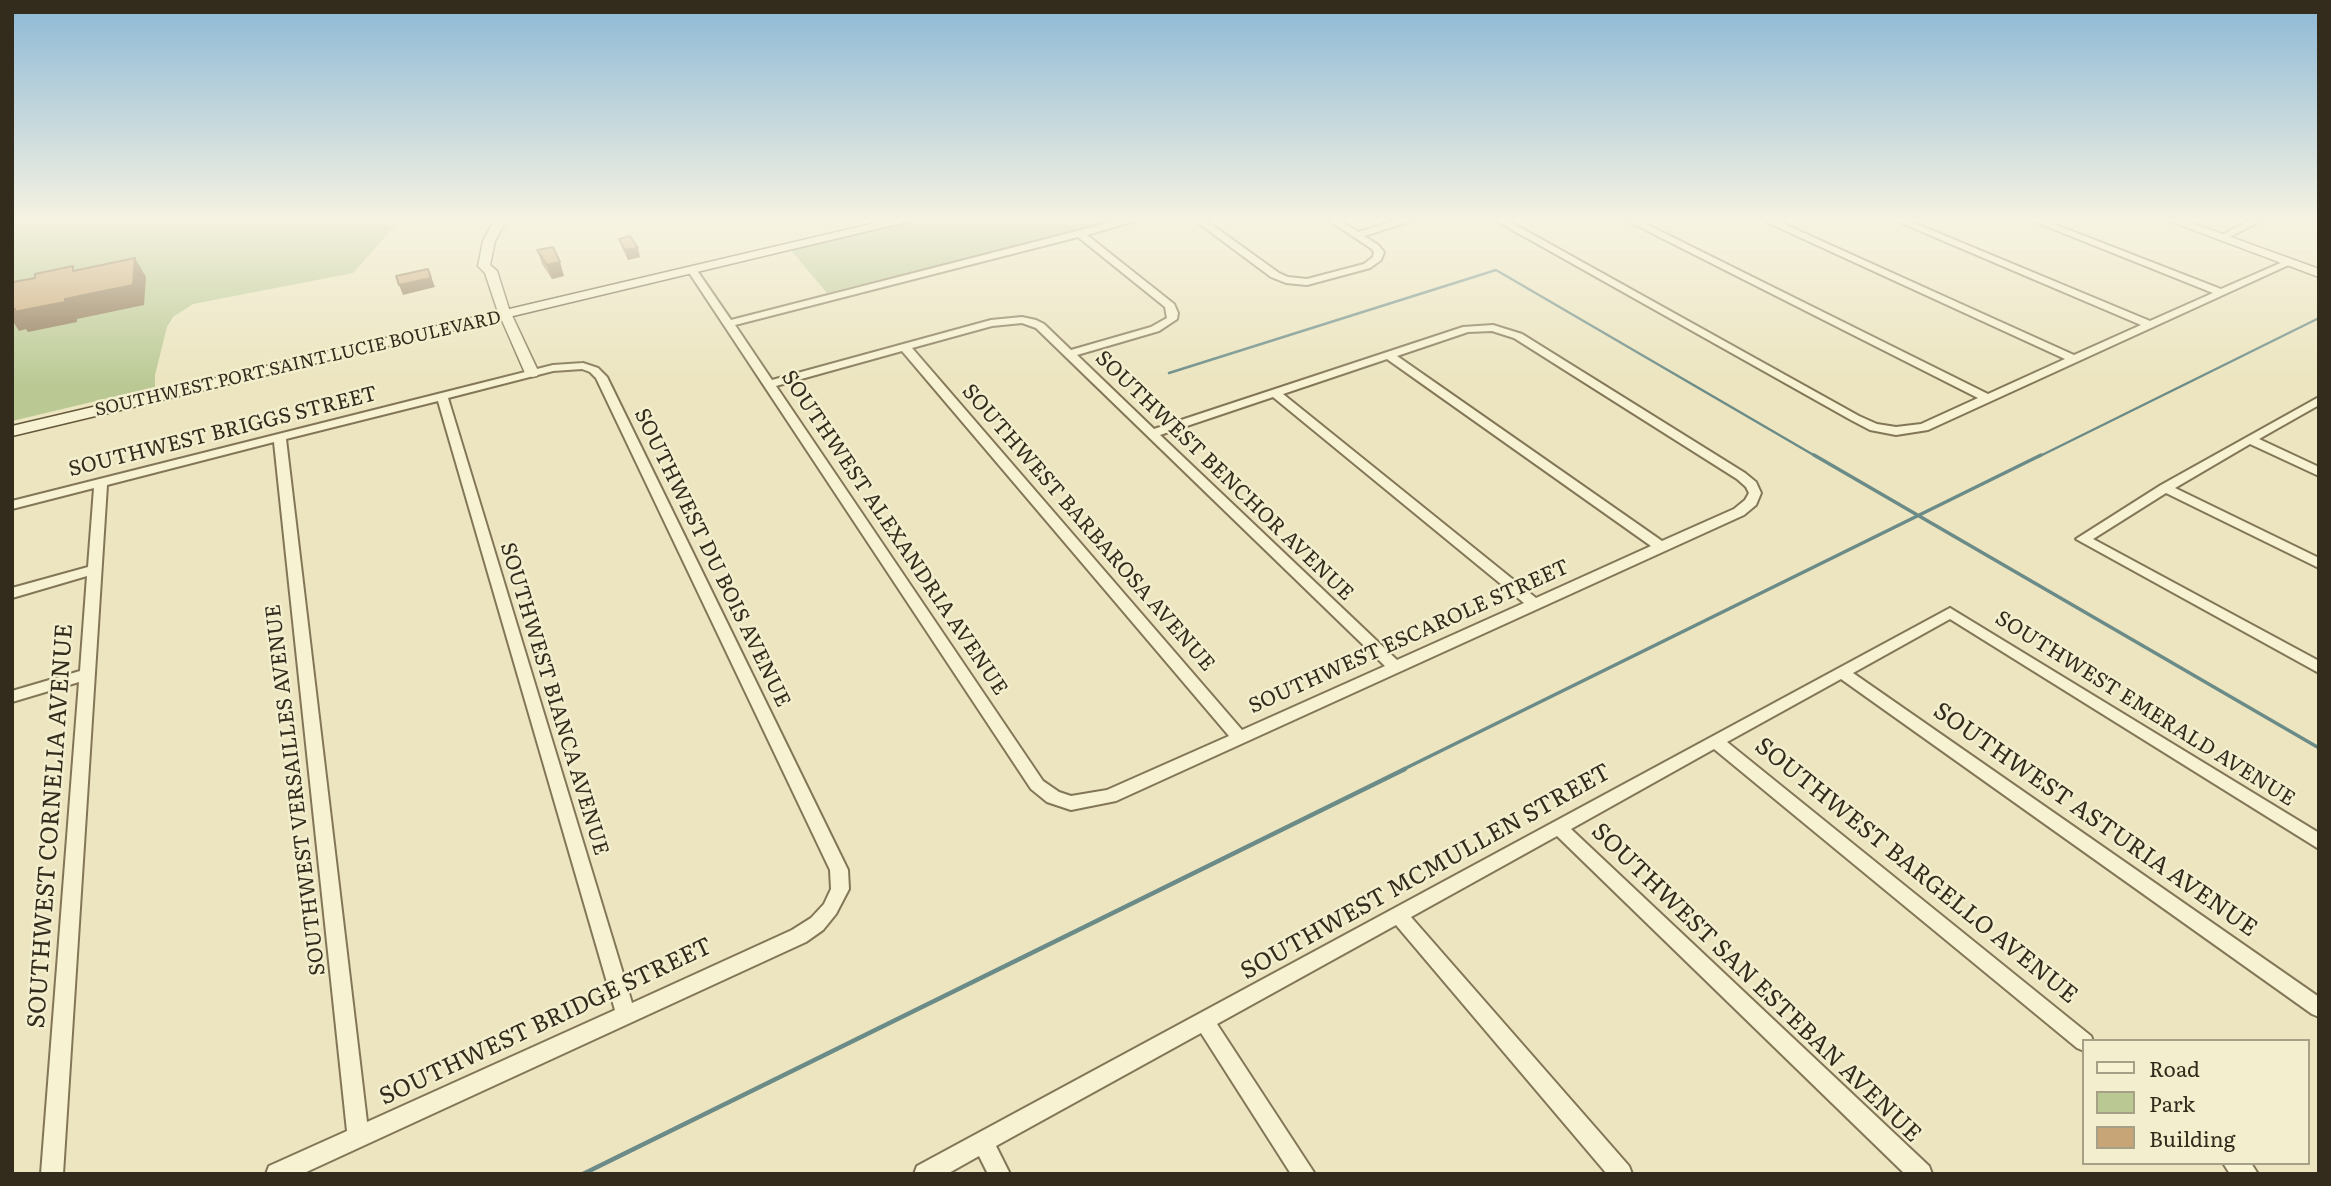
<!DOCTYPE html>
<html>
<head>
<meta charset="utf-8">
<style>
	body { margin:0 }
	#map { position:relative; width:2331px; height:1186px; overflow:hidden; background:#ece5bf; font-family:Literata,serif }
	canvas { display:block }
	.frame { position:absolute; inset:0; border:14px solid #332b1c; pointer-events:none }
	.legend { position:absolute; left:2082px; top:1039px; width:228px; height:126px; box-sizing:border-box; background:#f3eece; border:2px solid #a6a087; margin:0; padding:9px 12px; list-style:none; font-size:21px; color:#332b1c }
	.legend li { display:flex; align-items:center; gap:14px; height:35px }
	.legend b { width:35px; border:2px solid #a6a087 }
</style>
</head>
<body>
<div id="map">
<canvas width="2331" height="1186"></canvas>
<div class="frame"></div>
<ul class="legend">
<li><b style="height:9px;background:#f7f2d1"></b>Road</li>
<li><b style="height:19px;background:#bac994"></b>Park</li>
<li><b style="height:19px;background:#c8a576"></b>Building</li>
</ul>
</div>
<script>
const g = document.querySelector('canvas').getContext('2d');
g.lineJoin = 'round';
function fillPath(path, color) { g.fillStyle = color; g.fill(path, 'evenodd'); }
const poly = rows => new Path2D(rows.map(r => 'M' + r).join(''));
function strokePath(path, color, width, dash) { g.strokeStyle = color; g.lineWidth = width; g.lineCap = dash ? 'butt' : 'round'; g.setLineDash(dash || []); g.stroke(path); }
function write(font, color, halo, rows, align = 'center') {
  g.font = font + ' Literata,serif'; g.lineWidth = 5; g.setLineDash([]); g.textBaseline = 'middle'; g.strokeStyle = halo; g.fillStyle = color; for (const [text, x, y, turn = 0] of rows) {
    g.save(); g.translate(x, y); g.rotate((+turn || 0) * Math.PI / 180); g.textAlign = isNaN(turn) ? turn : align; if (halo) g.strokeText(text, 0, 0); g.fillText(text, 0, 0); g.restore();
  }
}
fillPath(poly([
	[12,219,401,219,353,273,193,304,173,317,167,327,155,375,155,387,12,421],
	[907,219,1126,219,827,293,789,248]
]), '#bac994');
strokePath(poly([
	[1169,373,1496,270,1817,457],
	[2038,457,2319,318]
]), '#6a8b88', 2.5);
strokePath(poly([
	[1814,455,2319,748],
	[1402,770,2041,455]
]), '#6a8b88', 3.5);
strokePath(poly([
	[583,1174,1405,769]
]), '#6a8b88', 4.5);
const minor = poly([
	[1124,219,1141,219,1087,235,1174,304,1178,313,1177,319,1159,331,1077,355,1154,429,1463,327,1493,325,1522,334,1745,473,1756,482,1761,493,1756,505,1744,515,1116,801,1071,810,1047,802,1031,789,688,271,696,269,731,320,1124,219],
	[1078,237,1165,307,1167,318,1151,327,1071,350,1044,324,1036,320,1022,317,991,320,772,380,735,325,1078,237],
	[1022,323,1036,328,1385,666,1242,730,912,348,992,326,1022,323],
	[1492,331,1514,338,1737,479,1746,487,1749,493,1745,500,1734,509,1662,541,1397,356,1468,332,1492,331],
	[902,351,1229,736,1107,790,1071,796,1059,792,1043,781,776,386,902,351],
	[1387,359,1651,546,1536,598,1283,394,1387,359],
	[1273,397,1524,603,1397,660,1160,435,1273,397],
	[1193,219,1204,219,1279,273,1288,277,1307,279,1364,264,1373,257,1374,252,1372,249,1327,219,1338,219,1358,232,1402,219,1418,219,1364,236,1378,245,1384,252,1381,260,1370,268,1307,285,1286,283,1271,277,1193,219],
	[1493,219,1505,219,1859,416,1877,424,1896,427,1921,424,1978,398,1624,219,1636,219,1988,394,2065,359,1760,219,1773,219,2074,355,2141,325,1892,219,1905,219,2150,321,2213,293,2028,219,2041,219,2221,289,2285,261,2293,263,1928,430,1896,435,1870,430,1851,420,1493,219],
	[2252,219,2264,219,2224,240,2216,238,2252,219],
	[583,363,598,368,607,377,848,870,849,889,836,914,823,930,806,942,302,1174,266,1174,269,1166,347,1131,274,442,107,485,63,1174,41,1174,79,682,12,702,12,691,80,671,87,576,12,598,12,588,88,567,94,488,12,509,12,501,553,365,583,363],
	[582,369,590,372,596,378,830,870,831,889,824,904,811,918,792,930,632,1003,448,398,553,371,582,369],
	[438,401,615,1010,367,1122,286,439,438,401],
	[2319,397,2319,405,2259,439,2319,467,2319,476,2250,444,2175,488,2319,558,2319,568,2166,493,2093,539,2319,661,2319,673,2076,539,2161,485,2319,397],
	[1950,608,2319,833,2319,849,1950,619,1853,673,2319,997,2319,1017,2312,1014,1841,679,1727,742,2091,1036,2093,1041,2084,1041,2084,1051,2077,1048,1714,749,1571,829,1929,1166,1932,1174,1905,1174,1557,836,1411,917,1629,1166,1632,1174,1607,1174,1396,925,1217,1024,1315,1174,1291,1174,1201,1033,996,1146,1010,1174,988,1174,979,1156,947,1174,914,1174,917,1166,1950,608],
	[2223,1163,2251,1163,2258,1174,2230,1174,2223,1163]
]);
const tertiary = poly([
	[495,219,507,219,495,241,490,265,497,271,509,309,539,373,537,376,532,377,525,373,497,309,485,273,478,266,483,241,495,219],
	[2164,219,2181,219,2319,269,2319,277,2164,219]
]);
const secondary = poly([
	[892,219,918,219,12,436,12,426,892,219]
]);
strokePath(minor, '#837658', 4);
strokePath(tertiary, '#837658', 3);
strokePath(secondary, '#65573c', 3);
fillPath(minor, '#f7f2d1');
fillPath(tertiary, '#f7f2d1');
fillPath(secondary, '#f7f2d1');
fillPath(poly([
	[619,239,640,257,628,260,622,248],
	[537,250,564,276,552,279,542,264]
]), '#ac8e65');
fillPath(poly([
	[638,248,640,257,628,260,625,250],
	[135,258,146,277,144,305,77,319,77,322,28,332,26,329,19,331,12,320,12,310,65,299],
	[560,262,564,276,552,279,547,265],
	[428,269,435,287,403,295,399,285]
]), '#8c7453');
const building = poly([
	[630,236,638,248,625,250,619,239,630,236],
	[553,247,560,262,547,265,537,250,553,247],
	[135,258,133,285,65,299,65,302,14,312,15,309,12,310,13,282,35,278,35,274,73,266,73,271,135,258],
	[428,269,431,278,399,285,396,276,428,269]
]);
fillPath(building, '#c8a576');
strokePath(building, '#8c7453', 2);
const sky = g.createLinearGradient(0, 0, 0, 385);
sky.addColorStop(0, '#8cb8d6');
sky.addColorStop(0.57, '#f6f3e2');
sky.addColorStop(1, '#f6f3e200');
g.fillStyle = sky;
g.fillRect(0, 0, 2331, 385);
write('18px', '#332b1c', '#f3eece', [
	["SOUTHWEST PORT SAINT LUCIE BOULEVARD",298,364,-13]
]);
write('21px', '#332b1c', '#f3eece', [
	["SOUTHWEST BRIGGS STREET",223,432,-14],
	["SOUTHWEST BENCHOR AVENUE",1224,476,44],
	["SOUTHWEST BARBAROSA AVENUE",1088,528,49],
	["SOUTHWEST ALEXANDRIA AVENUE",894,533,56],
	["SOUTHWEST DU BOIS AVENUE",712,558,64],
	["SOUTHWEST ESCAROLE STREET",1409,637,-24],
	["SOUTHWEST BIANCA AVENUE",554,699,73],
	["SOUTHWEST EMERALD AVENUE",2145,709,32],
	["SOUTHWEST VERSAILLES AVENUE",296,790,-97]
]);
write('24px', '#332b1c', '#f3eece', [
	["SOUTHWEST ASTURIA AVENUE",2095,820,35],
	["SOUTHWEST CORNELIA AVENUE",51,826,-86],
	["SOUTHWEST BARGELLO AVENUE",1916,871,39],
	["SOUTHWEST MCMULLEN STREET",1426,872,-29],
	["SOUTHWEST SAN ESTEBAN AVENUE",1756,983,44],
	["SOUTHWEST BRIDGE STREET",546,1022,-25]
]);
</script>
</body>
</html>
